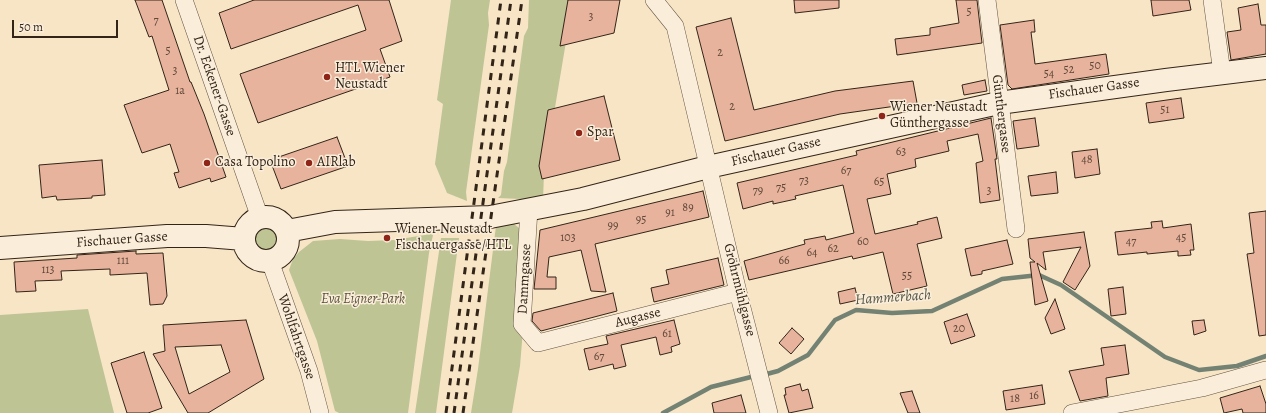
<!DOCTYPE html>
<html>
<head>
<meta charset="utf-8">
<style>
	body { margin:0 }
	#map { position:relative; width:1266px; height:413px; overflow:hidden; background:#f7e5c6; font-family:Alegreya,serif }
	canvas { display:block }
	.scale { position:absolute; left:12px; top:20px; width:106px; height:18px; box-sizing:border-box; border:2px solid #332418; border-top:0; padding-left:5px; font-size:12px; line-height:14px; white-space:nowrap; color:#332418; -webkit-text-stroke:3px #faeeda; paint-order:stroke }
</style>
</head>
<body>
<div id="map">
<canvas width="1266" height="413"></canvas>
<div class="scale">50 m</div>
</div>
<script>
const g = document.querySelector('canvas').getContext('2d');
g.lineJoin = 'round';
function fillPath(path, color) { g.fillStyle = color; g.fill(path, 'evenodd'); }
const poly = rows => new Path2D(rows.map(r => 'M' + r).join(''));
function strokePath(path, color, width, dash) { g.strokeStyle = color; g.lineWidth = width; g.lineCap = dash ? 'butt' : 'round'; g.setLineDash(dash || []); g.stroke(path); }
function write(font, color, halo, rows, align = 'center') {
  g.font = font + ' Alegreya,serif'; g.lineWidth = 3; g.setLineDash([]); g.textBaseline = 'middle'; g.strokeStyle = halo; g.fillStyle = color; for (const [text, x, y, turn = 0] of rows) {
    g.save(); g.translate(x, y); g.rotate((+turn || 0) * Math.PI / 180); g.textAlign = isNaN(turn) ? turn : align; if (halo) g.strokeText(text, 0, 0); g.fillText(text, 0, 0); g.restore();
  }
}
fillPath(poly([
	[451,0,490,0,488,13,489,25,466,192,467,201,447,193,435,164,443,104,437,100],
	[529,0,573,0,544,173,543,200,498,198,501,195,504,171,507,162,524,36,528,28],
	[514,224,519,228,530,244,520,366,512,413,471,413,478,369,496,226],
	'253 238a14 14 0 1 1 28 0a14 14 0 1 1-28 0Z',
	[431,234,433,235,429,253,408,413,339,413,335,411,317,341,289,270,293,259,299,252,313,241,340,239,368,241,394,240],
	[441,238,459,238,436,413,415,413],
	[88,309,114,413,0,413,0,315]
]), '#bec494');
strokePath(poly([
	[763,375,778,371,808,355,835,320,856,310,892,313,932,311,1002,279,1039,275,1061,285,1165,357,1199,370,1237,366,1266,356],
	[663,413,711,387,755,376]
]), '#738273', 4.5);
const building = poly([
	[135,0,162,0,190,82,191,82,204,114,226,177,211,182,210,178,179,188,174,173,179,172,170,144,142,153,124,105,169,90,152,36,149,37,135,0],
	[254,0,389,0,402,41,380,49,390,77,258,123,240,74,366,30,358,5,231,49,219,13,254,0],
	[568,0,620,0,614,33,560,46,568,0],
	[794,0,839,0,839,8,795,13,794,0],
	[956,0,977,0,982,43,897,55,895,39,930,35,930,28,959,23,956,0],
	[1151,0,1189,0,1191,10,1153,16,1151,0],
	[1258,4,1261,25,1266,25,1266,54,1231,60,1227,32,1241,30,1238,8,1258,4],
	[731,18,754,110,835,91,913,81,917,103,840,114,725,141,696,27,731,18],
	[1034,20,1035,32,1031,32,1035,64,1106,54,1109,74,1012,89,1008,85,1000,25,1034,20],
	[985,80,987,91,964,95,962,85,985,80],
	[604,96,620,160,542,179,539,166,548,110,604,96],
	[1181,98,1184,118,1149,123,1146,103,1181,98],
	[991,118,997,159,995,159,1000,200,980,203,976,163,983,161,978,134,947,141,949,151,915,159,916,167,887,174,891,194,867,199,875,234,918,224,917,222,937,217,942,238,917,244,927,286,893,294,883,252,853,259,852,256,749,280,744,261,805,244,804,240,825,236,826,240,854,233,843,185,795,196,796,199,773,204,773,201,743,209,737,183,857,155,856,151,991,118],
	[1035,118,1039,146,1017,149,1013,121,1035,118],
	[337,137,348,166,281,189,270,160,337,137],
	[1097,149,1100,174,1075,178,1072,152,1097,149],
	[102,160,105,195,92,196,92,198,57,200,56,196,42,198,39,165,102,160],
	[1056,172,1058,193,1031,196,1028,176,1056,172],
	[703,191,709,217,595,244,606,292,591,291,581,250,549,257,547,277,556,277,556,289,534,289,540,230,703,191],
	[1266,211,1266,335,1259,336,1247,254,1254,253,1249,213,1266,211],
	[1162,221,1163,228,1191,224,1194,250,1190,250,1191,255,1178,256,1178,251,1147,254,1147,252,1118,255,1115,232,1152,228,1151,222,1162,221],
	[1084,232,1090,266,1075,290,1063,282,1081,247,1043,252,1046,270,1037,263,1048,301,1035,305,1030,262,1035,262,1030,258,1028,239,1084,232],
	[1007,240,1013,264,982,271,982,274,971,276,965,249,1007,240],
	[136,251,136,254,163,253,167,296,163,304,150,305,147,273,110,275,110,269,61,271,62,280,35,281,36,291,16,292,14,262,77,258,77,255,136,251],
	[718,258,724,285,654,302,651,288,669,284,666,270,718,258],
	[1123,287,1126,314,1111,316,1108,289,1123,287],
	[855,288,858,300,840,304,838,292,855,288],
	[613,293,617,311,541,331,532,321,533,313,613,293],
	[1055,299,1065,329,1051,334,1045,318,1055,299],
	[967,314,975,336,951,344,944,322,967,314],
	[246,320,264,379,208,413,188,413,153,354,165,351,163,325,246,320],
	[221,345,230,372,189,394,175,347,221,345],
	[674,320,680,344,671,347,672,352,660,355,656,337,621,345,626,366,614,369,613,364,589,370,584,349,608,344,606,336,674,320],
	[1204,320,1206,331,1194,335,1192,321,1204,320],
	[792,328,804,339,791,354,779,343,792,328],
	[1125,345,1129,374,1106,378,1108,396,1080,401,1069,371,1104,365,1101,348,1125,345],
	[144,352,162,408,148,413,127,413,111,363,144,352],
	[800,384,802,391,808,389,813,408,789,413,784,395,786,395,785,388,800,384],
	[1042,385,1045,404,1006,410,1003,391,1042,385],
	[1260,386,1266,404,1266,413,1243,413,1242,409,1224,413,1220,398,1260,386],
	[912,391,920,413,908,413,900,393,912,391],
	[741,395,746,413,714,413,712,403,741,395]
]);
fillPath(building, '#e7b39c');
strokePath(building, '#332418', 1);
const street = poly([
	[184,0,260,218],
	[654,0,675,26,738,292,769,413],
	[987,0,1016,229],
	[1212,0,1222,73],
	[529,209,522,324,538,343,738,292],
	[270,261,309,371,320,413],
	[1072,413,1202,388,1266,370]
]);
const secondary = poly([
	'244 239a22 22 0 1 1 44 0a22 22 0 1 1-44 0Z',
	[287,231,335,222,490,217,583,199,708,167,999,103,1166,80,1266,68],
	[0,248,167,236,206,236,244,239]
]);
strokePath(street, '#645444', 18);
strokePath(secondary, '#332418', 24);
strokePath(street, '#faeeda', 17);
strokePath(secondary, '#faeeda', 22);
strokePath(poly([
	[446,413,501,0],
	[454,413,511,0],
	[463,413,522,0]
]), '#332418', 3, [7, 7]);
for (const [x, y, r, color] of [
	[327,77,4,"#8f2418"],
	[882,116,4,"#8f2418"],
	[579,133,4,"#8f2418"],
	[207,163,4,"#8f2418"],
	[309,163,4,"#8f2418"],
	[387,238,4,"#8f2418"]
]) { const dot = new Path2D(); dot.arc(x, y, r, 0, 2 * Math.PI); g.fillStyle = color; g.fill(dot); strokePath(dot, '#faeeda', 1.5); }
write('12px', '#604839', null, [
	["5",969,12],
	["3",591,17],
	["7",156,21],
	["5",168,51],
	["2",720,53],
	["50",1095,66],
	["52",1069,70],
	["3",175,71],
	["54",1049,74],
	["1a",180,91],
	["2",732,107],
	["51",1165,110],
	["63",901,152],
	["48",1087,160],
	["67",846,171],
	["73",804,181],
	["65",879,182],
	["75",781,188],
	["79",758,191],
	["3",989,191],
	["89",688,208],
	["91",670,213],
	["95",641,220],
	["99",613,226],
	["103",568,238],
	["45",1181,238],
	["60",863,242],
	["47",1131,242],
	["62",833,249],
	["64",812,253],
	["111",123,261],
	["66",784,261],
	["113",48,270],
	["55",907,276],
	["20",959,329],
	["61",667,334],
	["67",599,357],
	["16",1034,396],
	["18",1015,399]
]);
write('14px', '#332418', '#faeeda', [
	["HTL Wiener",335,69],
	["Neustadt",335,85],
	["Wiener Neustadt",890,108],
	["Günthergasse",890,124],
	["Spar",587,133],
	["Casa Topolino",215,163],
	["AIRlab",317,163],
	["Wiener Neustadt",395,230],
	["Fischauergasse/HTL",395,246]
], 'left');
write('14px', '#332418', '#faeeda', [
	["Dr. Eckener-Gasse",214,86,71],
	["Fischauer Gasse",1094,89,-8],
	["Günthergasse",1001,114,83],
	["Fischauer Gasse",776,152,-13],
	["Fischauer Gasse",122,240,-4],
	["Dammgasse",525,279,-87],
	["Gröhrmühlgasse",739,290,76],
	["Augasse",638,318,-14],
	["Wohlfahrtgasse",296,337,71]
]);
write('italic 14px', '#5d543d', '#faeeda', [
	["Eva Eigner-Park",363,300]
]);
write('italic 15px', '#535345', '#faeeda', [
	["Hammerbach",893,298,-4]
]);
</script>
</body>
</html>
